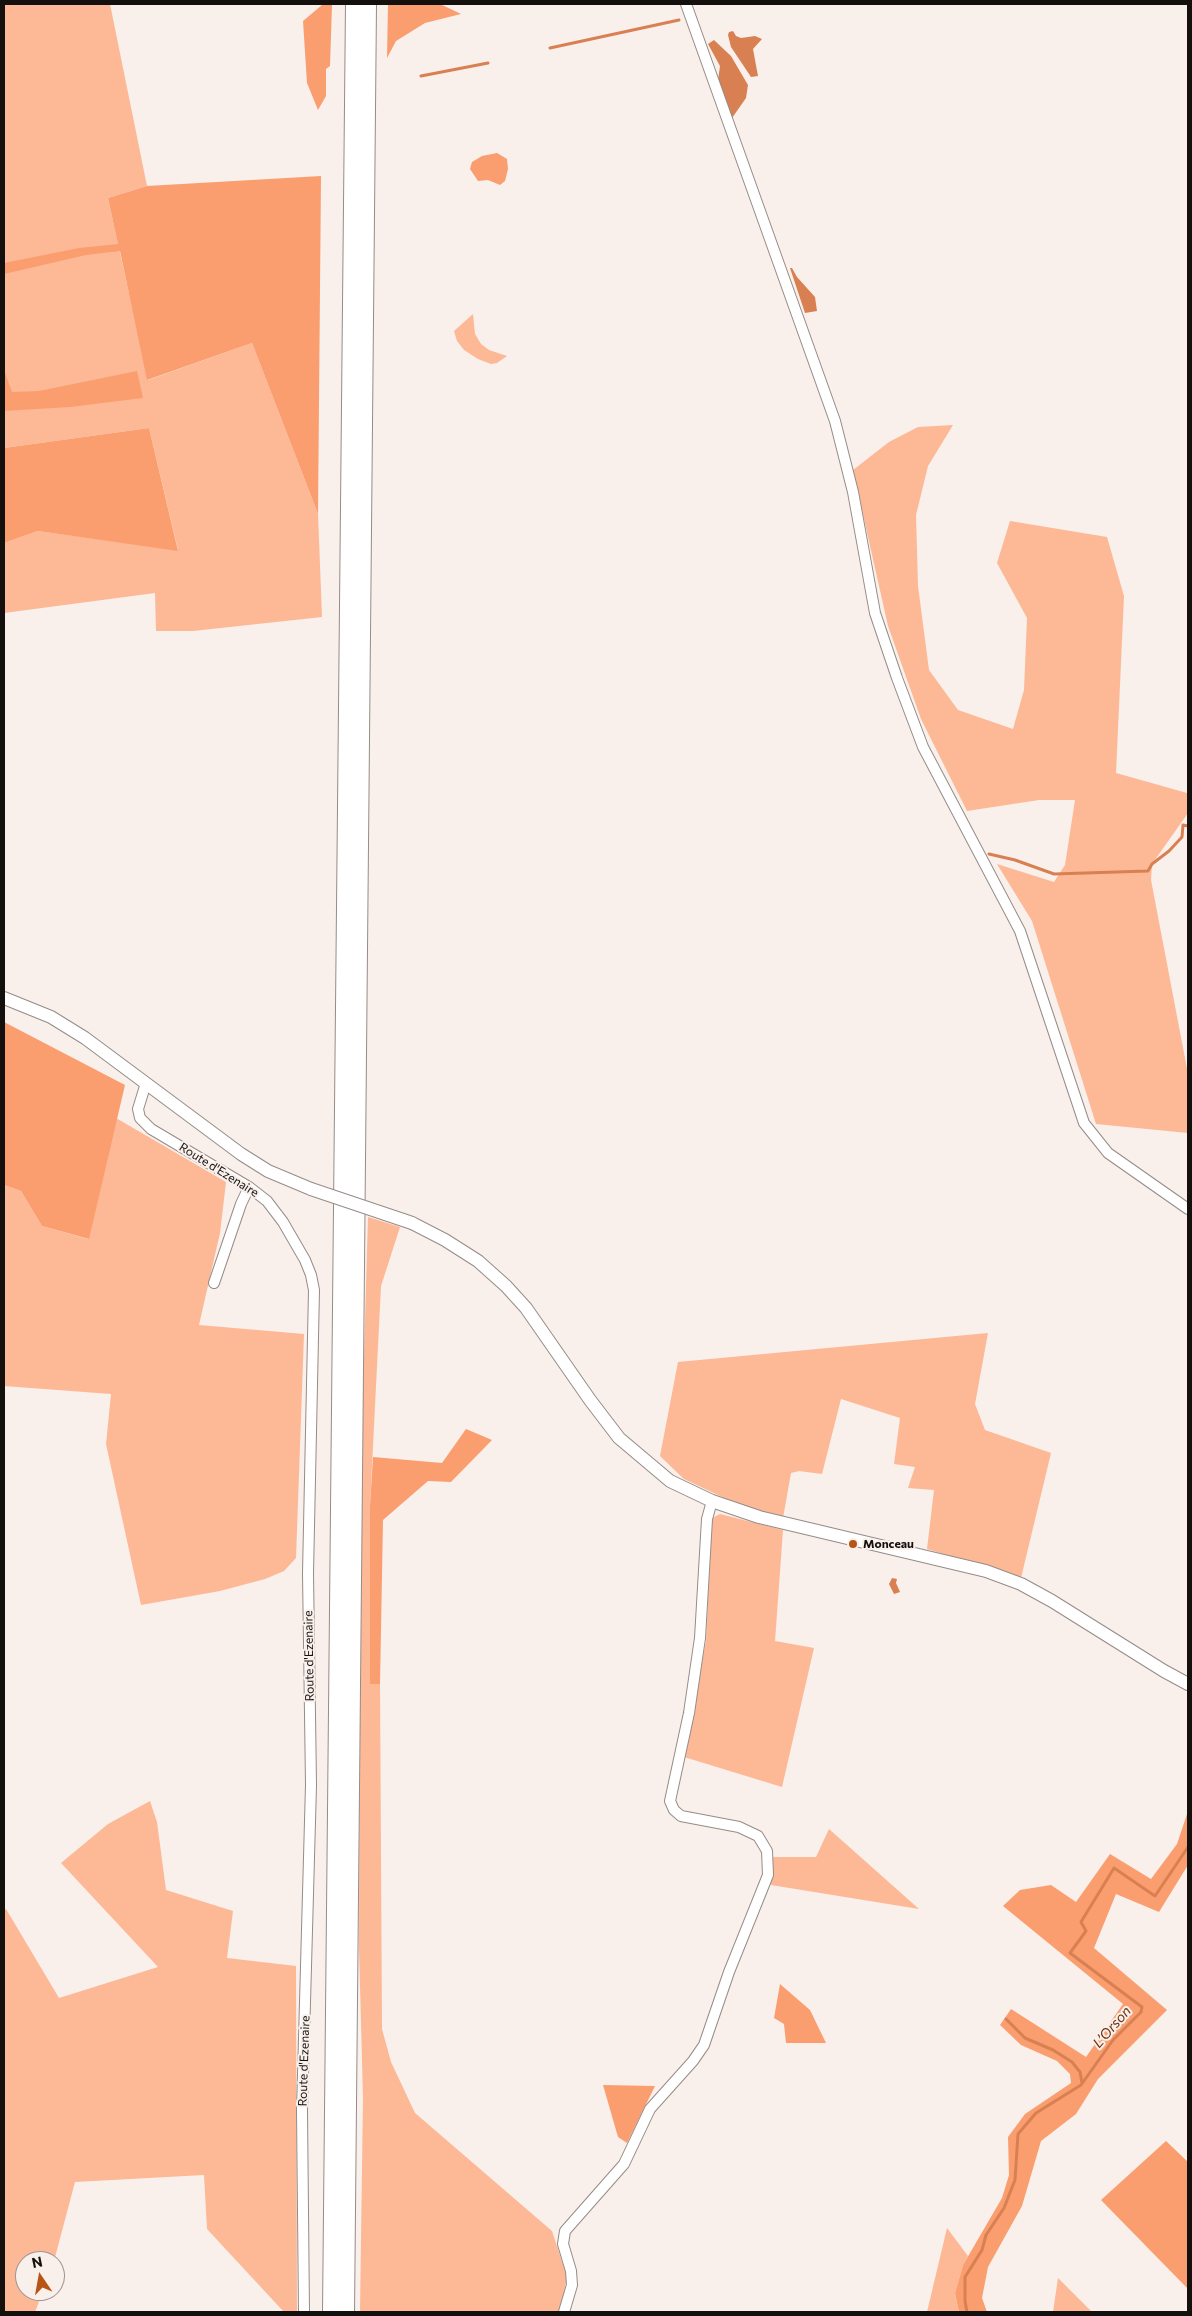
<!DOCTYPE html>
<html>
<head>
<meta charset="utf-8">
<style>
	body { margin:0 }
	#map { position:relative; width:1192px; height:2316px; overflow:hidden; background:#f9efeb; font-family:Commissioner,sans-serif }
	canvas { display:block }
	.frame { position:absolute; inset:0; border:5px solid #13100e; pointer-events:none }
	.north { position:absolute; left:15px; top:2251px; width:50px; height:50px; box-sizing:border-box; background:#f9efeb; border:1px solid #9d9693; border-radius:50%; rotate:348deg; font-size:14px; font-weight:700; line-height:20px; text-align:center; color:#13100e }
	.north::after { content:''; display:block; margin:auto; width:18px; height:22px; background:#b75517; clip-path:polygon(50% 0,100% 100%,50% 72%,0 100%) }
</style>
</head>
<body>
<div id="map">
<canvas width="1192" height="2316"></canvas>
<div class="frame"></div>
<div class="north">N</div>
</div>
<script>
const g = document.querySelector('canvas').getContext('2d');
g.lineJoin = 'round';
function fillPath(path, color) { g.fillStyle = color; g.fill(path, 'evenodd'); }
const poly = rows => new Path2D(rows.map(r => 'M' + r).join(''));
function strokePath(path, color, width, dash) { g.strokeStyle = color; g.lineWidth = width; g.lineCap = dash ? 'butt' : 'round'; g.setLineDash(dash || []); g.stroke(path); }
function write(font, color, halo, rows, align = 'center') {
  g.font = font + ' Commissioner,sans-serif'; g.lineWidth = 4; g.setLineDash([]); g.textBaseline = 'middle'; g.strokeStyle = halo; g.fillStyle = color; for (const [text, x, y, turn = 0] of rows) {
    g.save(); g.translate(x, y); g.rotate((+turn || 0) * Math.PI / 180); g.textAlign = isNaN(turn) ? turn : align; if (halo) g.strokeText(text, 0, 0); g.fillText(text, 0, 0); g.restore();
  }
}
fillPath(poly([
	[4,4,110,4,147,186,108,198,148,380,252,343,318,514,322,617,193,631,156,631,155,593,4,613,4,543,38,531,178,550,149,428,4,448],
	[473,314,475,334,481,344,489,350,507,356,497,363,491,364,478,359,464,350,457,341,454,331],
	[953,425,928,466,916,515,918,586,929,670,958,710,1013,729,1024,690,1027,618,997,563,1010,521,1107,537,1124,596,1116,773,1187,793,1188,813,1152,864,1151,880,1188,1074,1188,1133,1096,1124,1032,921,997,864,1054,882,1065,865,1075,800,1039,800,967,811,921,719,888,626,853,470,889,442,918,427],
	[116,1118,226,1182,220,1233,199,1325,304,1334,296,1558,284,1571,265,1579,220,1591,141,1605,106,1444,111,1394,4,1386,4,1185,21,1191,42,1226,88,1239],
	[368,1217,400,1227,381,1286,370,1506,370,1684,380,1684,382,2029,391,2062,415,2113,552,2231,567,2277,560,2312,360,2312,363,2097,359,1949,360,1493],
	[988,1333,975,1404,985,1430,1051,1453,1021,1578,927,1549,934,1490,908,1488,915,1467,894,1464,900,1418,841,1399,822,1474,799,1471,791,1473,783,1518,737,1504,684,1479,660,1456,678,1362],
	[720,1514,783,1530,775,1641,814,1648,782,1787,684,1757,706,1641,712,1518],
	[150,1801,157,1822,166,1890,233,1911,227,1958,296,1966,297,2312,284,2312,207,2229,204,2175,75,2182,54,2261,25,2261,25,2291,43,2291,35,2312,4,2312,4,1910,6,1909,59,1998,158,1967,61,1863,108,1824],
	[829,1829,919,1909,771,1885,773,1857,816,1857],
	[947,2228,968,2256,963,2265,955,2293,959,2312,927,2312],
	[1058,2278,1092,2312,1053,2312]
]), '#fdb896');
fillPath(poly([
	[388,4,440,4,461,14,425,23,396,41,387,58],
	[322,5,332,5,330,66,326,69,326,96,318,110,307,83,303,21],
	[497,153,507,159,508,169,505,181,500,185,488,180,478,181,470,169,472,162,482,156],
	[321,176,318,514,252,343,147,380,120,251,86,255,4,274,4,263,79,248,118,244,108,198,147,186],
	[4,370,12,392,39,391,137,371,143,398,70,407,4,411],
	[149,428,178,551,38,531,4,543,4,448],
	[4,1022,125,1085,89,1239,42,1226,21,1191,4,1185],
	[466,1429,492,1440,451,1482,428,1481,383,1520,380,1684,370,1684,370,1506,373,1457,442,1463],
	[1188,1811,1188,1865,1159,1912,1116,1894,1094,1948,1167,2010,1098,2079,1076,2114,1041,2141,1022,2206,988,2267,982,2298,987,2312,959,2312,955,2293,963,2265,1002,2198,1009,2175,1008,2137,1025,2114,1071,2083,1070,2074,1057,2061,1021,2045,1000,2025,1011,2009,1086,2057,1123,2004,1003,1906,1020,1890,1051,1885,1076,1902,1110,1854,1151,1879,1177,1844],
	[780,1984,810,2010,826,2043,786,2043,784,2024,774,2018],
	[603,2085,655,2086,627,2143,618,2137],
	[1166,2141,1188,2162,1188,2289,1101,2200]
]), '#fa9e6f');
fillPath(poly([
	[733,31,736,36,741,38,755,36,762,39,753,49,758,76,751,77,731,47,728,35,729,32],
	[714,40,731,56,748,85,746,98,732,118,718,80,720,66,708,44],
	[790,268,792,268,797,277,815,297,817,311,805,313],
	[892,1578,897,1579,896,1583,900,1592,894,1594,889,1584]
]), '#d98052');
strokePath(poly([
	[550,48,679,20],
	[421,76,488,63],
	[989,854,1015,860,1054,874,1148,871,1152,864,1169,851,1182,837,1183,825,1188,826],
	[1006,2019,1025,2038,1053,2050,1072,2062,1080,2072,1082,2083],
	[967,2312,965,2301,965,2277,982,2250,986,2235,1004,2208,1011,2190,1015,2180,1018,2134,1036,2113,1081,2085,1113,2040,1141,2012,1142,2007,1070,1953,1086,1931,1081,1922,1114,1868,1155,1896,1188,1847]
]), '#d98052', 3);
const minor = poly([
	[686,4,835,421,853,492,875,613,897,678,923,747,1020,931,1084,1123,1108,1153,1188,1209],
	[146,1083,138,1109,140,1118,151,1129,249,1187,267,1201,283,1222,305,1260,311,1275,314,1290,308,1573,311,1785,302,2111,304,2312],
	[214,1283,241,1204,249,1187],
	[564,2312,572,2285,571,2271,563,2244,565,2231,624,2164,650,2109,693,2061,704,2045,729,1972,768,1875,767,1851,758,1836,739,1827,681,1816,674,1810,670,1801,689,1713,700,1638,707,1519,712,1501]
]);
const tertiary = poly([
	[4,998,51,1017,85,1038,241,1154,268,1171,311,1189],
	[412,1223,445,1240,478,1261,506,1286,526,1308,590,1400,619,1438,670,1481,712,1501,759,1517,986,1571,1021,1584,1052,1601,1164,1671,1188,1684]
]);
const trunk = poly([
	[331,2312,354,4],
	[346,2312,368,4]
]);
strokePath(minor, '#958c88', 12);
strokePath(tertiary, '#958c88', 14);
strokePath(trunk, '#958c88', 18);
strokePath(minor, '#fff', 10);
strokePath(tertiary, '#fff', 12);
strokePath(trunk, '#fff', 16);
const tertiaryBridge = poly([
	[311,1189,412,1223]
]);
strokePath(tertiaryBridge, '#958c88', 14, []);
strokePath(tertiaryBridge, '#fff', 12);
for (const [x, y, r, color] of [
	[853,1544,5,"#b75517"]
]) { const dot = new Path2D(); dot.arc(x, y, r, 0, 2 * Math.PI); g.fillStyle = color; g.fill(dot); strokePath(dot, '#f9efeb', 2); }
write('12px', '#13100e', '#f9efeb', [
	["Route d'Ezenaire",219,1170,32],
	["Route d'Ezenaire",309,1656,-91],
	["Route d'Ezenaire",304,2061,-88]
]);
write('bold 12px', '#13100e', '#f9efeb', [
	["Monceau",863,1544]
], 'left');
write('italic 14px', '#6d3412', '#f9efeb', [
	["L’Orson",1112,2027,-49]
]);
</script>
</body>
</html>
